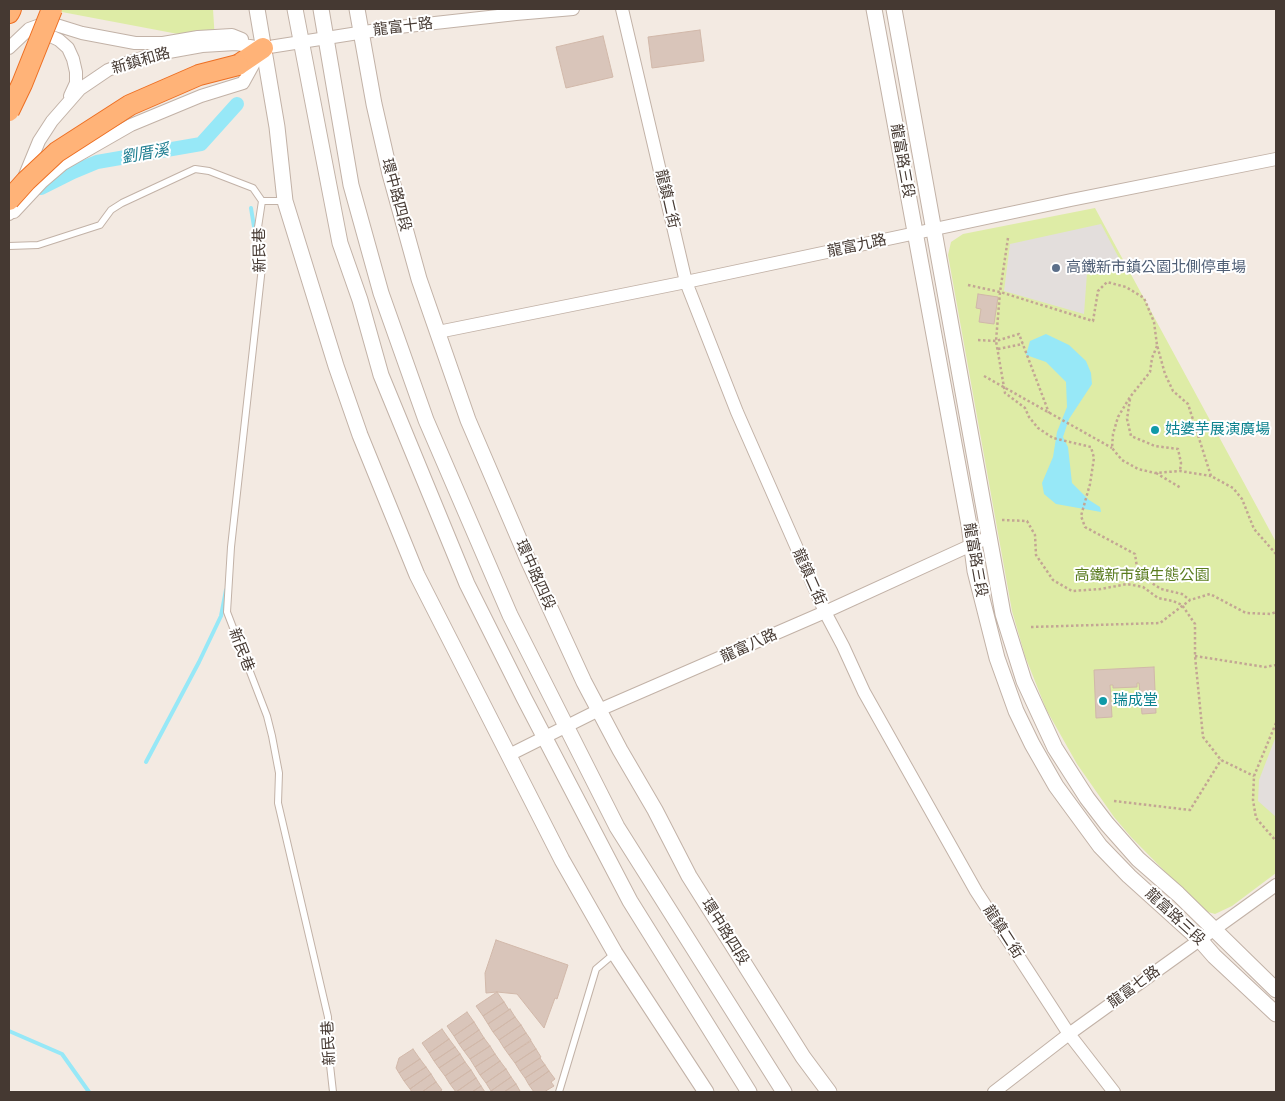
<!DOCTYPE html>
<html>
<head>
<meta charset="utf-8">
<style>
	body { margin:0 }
	#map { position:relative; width:1285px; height:1101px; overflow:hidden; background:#f3eae2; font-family:Rubik,sans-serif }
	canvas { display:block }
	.frame { position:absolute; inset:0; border:10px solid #453932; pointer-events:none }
</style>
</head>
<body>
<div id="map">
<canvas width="1285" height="1101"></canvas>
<div class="frame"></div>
</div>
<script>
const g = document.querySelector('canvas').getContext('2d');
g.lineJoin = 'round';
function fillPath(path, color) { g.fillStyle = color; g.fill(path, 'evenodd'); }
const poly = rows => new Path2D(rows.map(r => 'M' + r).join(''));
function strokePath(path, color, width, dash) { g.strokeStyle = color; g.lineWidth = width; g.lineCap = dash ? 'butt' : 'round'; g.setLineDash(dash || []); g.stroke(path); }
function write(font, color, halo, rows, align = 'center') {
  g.font = font + ' Rubik,"Noto Sans TC",sans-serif'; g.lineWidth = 4; g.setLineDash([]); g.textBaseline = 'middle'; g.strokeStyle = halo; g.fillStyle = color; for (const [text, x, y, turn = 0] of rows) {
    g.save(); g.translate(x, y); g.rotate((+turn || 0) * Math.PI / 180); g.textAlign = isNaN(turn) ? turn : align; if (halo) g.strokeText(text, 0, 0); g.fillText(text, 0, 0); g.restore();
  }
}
fillPath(poly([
	[46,9,213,9,215,41],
	[1095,208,1276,542,1276,873,1232,906,1215,914,1208,912,1199,906,1131,837,1114,817,1077,764,1046,709,1025,656,1012,611,948,255,951,242,963,234]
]), '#deeca6');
fillPath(poly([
	[1101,224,1121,262,1087,273,1084,314,1004,291,1010,244],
	[1276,736,1276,817,1258,801,1259,780]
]), '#e3dedc');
fillPath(poly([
	[1046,334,1069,345,1086,361,1091,373,1092,384,1069,419,1063,437,1068,447,1072,483,1089,500,1100,507,1101,512,1056,504,1044,494,1042,483,1053,457,1057,432,1067,407,1066,382,1046,362,1026,355,1030,341]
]), '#97e8f7');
strokePath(poly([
	[251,208,255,233],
	[146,762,199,662,221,616,226,590],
	[9,1031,62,1054,89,1092]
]), '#97e8f7', 4);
strokePath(poly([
	[41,188,73,172,97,162,201,144,237,104]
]), '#97e8f7', 14);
const building = poly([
	[700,30,704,61,652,68,648,37,700,30],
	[603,36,613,77,566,88,556,47,603,36],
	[978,294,998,297,994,324,979,322,981,309,976,308,978,294],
	[1154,667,1156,713,1142,714,1139,683,1137,683,1137,687,1113,688,1113,685,1110,685,1112,717,1096,718,1094,670,1154,667],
	[496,940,568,965,557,999,555,998,544,1028,517,994,497,992,486,993,485,973,496,940],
	[497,992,504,1002,483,1016,476,1006,497,992],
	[504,1002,509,1010,488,1024,483,1016,504,1002],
	[510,1009,515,1017,493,1032,488,1024,510,1009],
	[467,1012,474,1022,454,1036,447,1026,467,1012],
	[515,1017,521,1025,499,1040,493,1032,515,1017],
	[474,1022,479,1030,459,1044,454,1036,474,1022],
	[521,1025,526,1033,504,1048,499,1040,521,1025],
	[442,1029,449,1039,429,1053,422,1043,442,1029],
	[479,1030,484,1038,464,1051,459,1044,479,1030],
	[526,1033,531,1040,509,1055,504,1048,526,1033],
	[484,1038,490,1046,470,1059,464,1051,484,1038],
	[449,1039,455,1047,434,1061,429,1053,449,1039],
	[531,1041,536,1049,515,1063,509,1055,531,1041],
	[490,1046,495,1054,475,1067,470,1059,490,1046],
	[455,1047,460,1054,439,1068,434,1061,455,1047],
	[413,1049,420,1059,399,1073,396,1068,399,1058,413,1049],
	[536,1049,541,1057,520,1071,515,1063,536,1049],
	[460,1054,465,1062,445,1076,439,1068,460,1054],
	[495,1054,500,1061,480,1075,475,1067,495,1054],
	[540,1058,545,1065,525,1078,520,1071,540,1058],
	[420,1059,426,1067,404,1081,399,1073,420,1059],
	[500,1061,506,1069,486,1083,480,1075,500,1061],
	[465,1062,471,1070,450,1084,445,1076,465,1062],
	[545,1065,549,1071,529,1085,525,1078,545,1065],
	[426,1067,431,1074,410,1089,404,1081,426,1067],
	[506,1069,511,1077,491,1091,486,1083,506,1069],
	[471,1070,476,1078,456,1092,450,1084,471,1070],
	[549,1071,555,1079,551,1082,554,1086,544,1092,534,1092,529,1085,549,1071],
	[431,1074,436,1082,422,1092,412,1092,410,1089,431,1074],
	[511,1077,516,1084,504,1092,492,1092,491,1091,511,1077],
	[476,1078,481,1086,472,1092,456,1092,476,1078],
	[436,1082,442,1090,439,1092,422,1092,436,1082],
	[516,1084,520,1091,518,1092,504,1092,516,1084],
	[481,1086,485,1092,472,1092,481,1086]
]);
fillPath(building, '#d9c5ba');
strokePath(building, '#d1b8a9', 1);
const service = poly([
	[285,201,262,201,257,234,262,267,231,547,227,612,267,716,272,736,279,773,278,803,328,1017,330,1065,333,1092],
	[9,246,38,245,100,225,111,210,122,203,195,169,209,171,253,188,262,201],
	[559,1092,596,969,615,953]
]);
const minor = poly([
	[622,9,686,282,737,412,825,612,843,646,864,692,976,891,1069,1034,1114,1092],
	[36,34,46,34,59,40,68,48,73,59,76,72,76,83,70,96],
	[9,48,29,29,40,25,53,24,82,33,135,43,163,43,198,37,232,35,242,39],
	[14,212,42,182,63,164,131,125,201,96,243,83,259,54],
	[9,214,39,141,52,121,80,89,108,70,126,63,152,55,202,46,236,44,263,48,390,28,516,14,573,9],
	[438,332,686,282,1071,200,1276,159],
	[509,755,599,710,825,612,989,537],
	[994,1092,1069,1034,1276,885]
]);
const tertiary = poly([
	[257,9,277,127,285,201,336,366,360,435,417,575,562,860,615,953,706,1092],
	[295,9,340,243,360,300,381,375,467,584,524,698,630,901,749,1092],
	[321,9,351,185,381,293,426,420,510,615,617,827,784,1092],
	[357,9,374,104,390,174,419,279,468,420,528,560,584,682,620,750,655,810,689,876,803,1057,829,1092],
	[874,9,969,525,975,571,997,658,1016,711,1032,744,1056,786,1100,846,1129,876,1200,940,1214,956,1276,1014],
	[894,9,1003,614,1024,681,1055,748,1087,798,1107,824,1138,859,1178,894,1276,990]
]);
const trunk = poly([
	[9,13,11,9],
	[238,65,263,48]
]);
strokePath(service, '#c2b2a7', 8);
strokePath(minor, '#c2b2a7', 14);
strokePath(tertiary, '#c2b2a7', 17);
strokePath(trunk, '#ed6f23', 22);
strokePath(poly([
	[1008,238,1000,292,996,341,1005,393,1025,408,1029,417,1038,428,1053,438,1091,447,1094,458,1090,484,1081,516,1085,527,1135,554,1138,574,1161,589,1182,594,1190,600],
	[968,285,1000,292,1093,321,1098,291,1107,282,1126,287,1144,298,1154,322,1157,345,1165,374,1173,391,1188,404,1211,476,1233,488,1242,499,1254,529,1276,554],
	[978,340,996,341,1019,334,1049,413],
	[1157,346,1152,358,1150,372,1130,397,1118,417,1113,434,1112,448,1122,460,1138,469,1155,473,1180,471,1211,476],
	[998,349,1023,344],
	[984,376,1112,448],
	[1130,399,1127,419,1131,436,1155,446,1178,449,1181,463,1180,471],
	[1156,473,1181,488],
	[1002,520,1027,521,1035,535,1036,555,1053,580,1072,591,1101,589,1127,584,1143,587,1158,598,1173,601,1182,605,1195,624,1195,656,1203,737,1221,760,1254,776],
	[1031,627,1160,623,1190,600,1210,594,1246,613,1271,614,1276,612],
	[1195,656,1265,667,1276,665],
	[1276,723,1254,776,1253,800,1256,818,1276,841],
	[1114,801,1190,810,1221,760]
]), '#c3a694', 2.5, [2.5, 2.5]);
strokePath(service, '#fff', 6);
strokePath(minor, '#fff', 12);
strokePath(tertiary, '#fff', 15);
strokePath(trunk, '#ffb378', 20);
const trunkBridge = poly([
	[9,111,22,84,52,9],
	[9,200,26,181,57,152,130,105,199,75,238,65]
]);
strokePath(trunkBridge, '#ed6f23', 22, []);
strokePath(trunkBridge, '#ffb378', 20);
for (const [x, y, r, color] of [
	[1056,268,5,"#5c6f8a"],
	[1155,430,5,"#0f9aa8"],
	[1103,701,5,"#0f9aa8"]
]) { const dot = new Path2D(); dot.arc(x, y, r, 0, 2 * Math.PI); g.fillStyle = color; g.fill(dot); strokePath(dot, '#fff', 2); }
write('15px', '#453932', '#fff', [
	["龍富十路",403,27,-7],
	["新鎮和路",141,61,-16],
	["龍富路三段",902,161,80],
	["環中路四段",396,195,75],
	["龍鎮二街",667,199,77],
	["龍富九路",857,246,-12],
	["新民巷",260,250,-91],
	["龍富路三段",975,560,80],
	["環中路四段",535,575,66],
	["龍鎮二街",809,577,66],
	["龍富八路",749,646,-24],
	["新民巷",241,650,69],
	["龍富路三段",1175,917,43],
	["環中路四段",725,932,58],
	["龍鎮二街",1003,932,57],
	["龍富七路",1134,987,-36],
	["新民巷",329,1043,-93]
]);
write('15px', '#4e5e75', '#fff', [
	["高鐵新市鎮公園北側停車場",1066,268]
], 'left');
write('15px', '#0d838f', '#fff', [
	["姑婆芋展演廣場",1165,430],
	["瑞成堂",1113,701]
], 'left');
write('15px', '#5a7c20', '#fff', [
	["高鐵新市鎮生態公園",1142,576]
]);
write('italic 16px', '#1d7d90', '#fff', [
	["劉厝溪",145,154,-10]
]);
</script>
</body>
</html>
